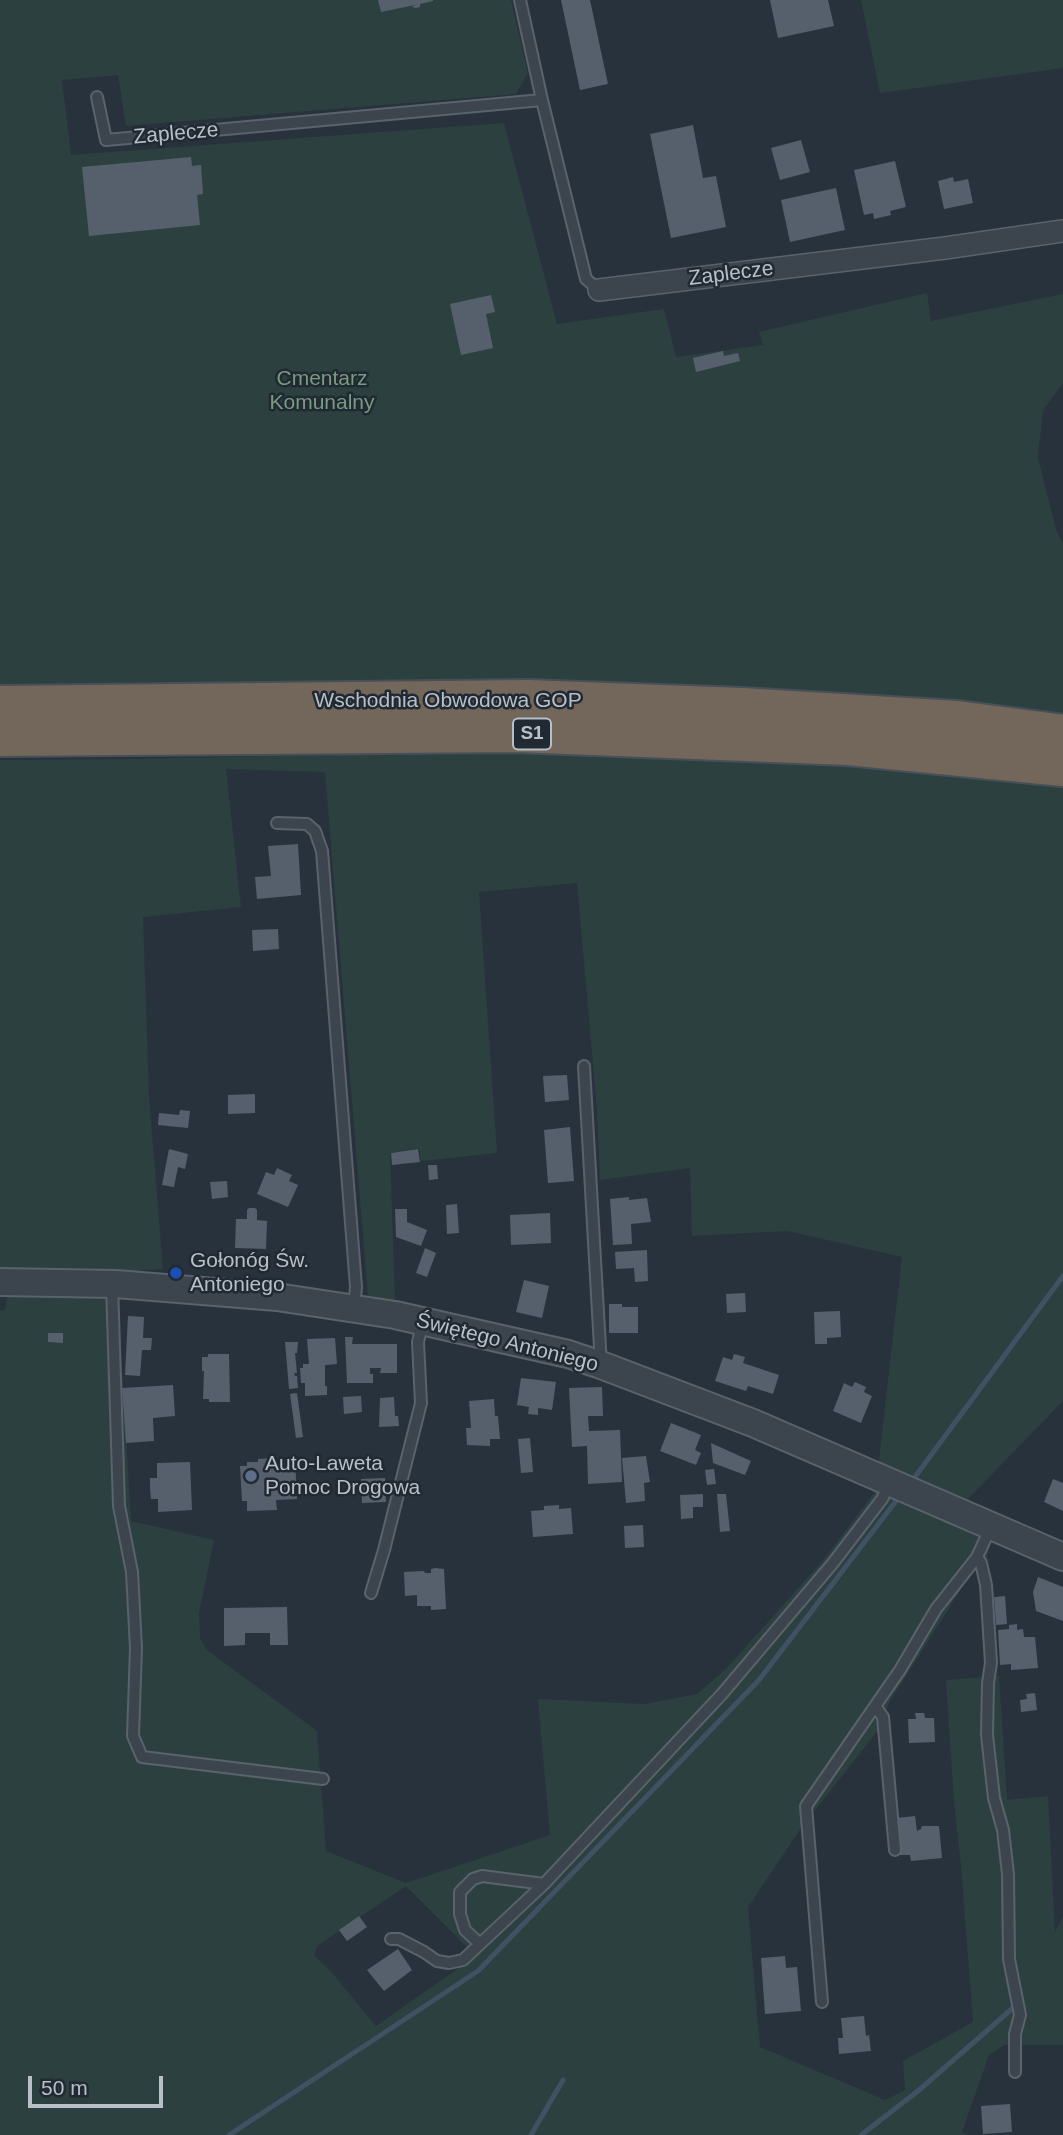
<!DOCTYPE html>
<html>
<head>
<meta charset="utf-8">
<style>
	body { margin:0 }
	#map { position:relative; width:1063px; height:2135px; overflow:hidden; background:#28323d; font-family:Arial,sans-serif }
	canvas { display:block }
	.scale { position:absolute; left:28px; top:2076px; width:135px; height:32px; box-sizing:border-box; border:4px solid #b8bfc8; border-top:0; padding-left:9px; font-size:21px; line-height:24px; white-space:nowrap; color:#b8bfc8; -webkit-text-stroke:5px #212932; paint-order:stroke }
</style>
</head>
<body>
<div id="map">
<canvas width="1063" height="2135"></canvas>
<div class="scale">50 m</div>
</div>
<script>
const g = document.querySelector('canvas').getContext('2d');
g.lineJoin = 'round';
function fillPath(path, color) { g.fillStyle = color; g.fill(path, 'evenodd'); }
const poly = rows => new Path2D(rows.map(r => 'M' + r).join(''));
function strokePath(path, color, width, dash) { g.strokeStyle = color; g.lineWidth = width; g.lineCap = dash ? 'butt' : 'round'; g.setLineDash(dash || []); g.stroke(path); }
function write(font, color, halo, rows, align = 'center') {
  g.font = font + ' Arial,sans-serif'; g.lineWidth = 5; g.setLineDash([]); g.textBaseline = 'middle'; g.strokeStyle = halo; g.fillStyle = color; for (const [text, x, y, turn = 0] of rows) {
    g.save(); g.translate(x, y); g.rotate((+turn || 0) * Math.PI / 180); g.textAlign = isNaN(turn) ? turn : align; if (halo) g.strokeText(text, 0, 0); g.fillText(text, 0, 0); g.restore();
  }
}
fillPath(poly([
	[0,0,511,0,528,73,516,94,126,126,118,75,62,80,71,155,504,123,557,324,664,309,676,357,763,345,759,332,927,293,931,321,1063,294,1063,383,1043,410,1038,458,1056,529,1063,544,1063,720,288,686,0,685],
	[861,0,1063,0,1063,68,880,93],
	[478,752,897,764,1063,782,1063,1401,966,1501,878,1469,902,1257,788,1231,692,1236,690,1168,600,1180,597,1110,577,883,479,892,497,1153,421,1161,419,1148,390,1153,395,1302,368,1296,325,772,226,769,241,907,143,917,149,1097,163,1269,87,1274,0,1273,0,760,128,759],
	[8,1293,115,1293,118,1304,131,1521,214,1540,199,1613,200,1638,207,1650,317,1731,326,1851,406,1883,550,1835,538,1699,645,1704,697,1694,726,1669,825,1558,877,1489,991,1538,987,1559,975,1567,889,1703,879,1729,801,1828,748,1907,760,2047,885,2100,905,2090,903,2061,973,2022,961,1865,954,1802,946,1680,999,1676,1007,1800,1048,1796,1055,1932,1063,1917,1063,2045,1004,2045,989,2055,962,2132,968,2135,0,2135,0,1311,5,1310],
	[406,1886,476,1956,376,2026,333,1974,314,1955,317,1946]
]), '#2d4040');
strokePath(poly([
	[912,1481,1063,1276],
	[229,2135,478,1971,759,1680,896,1501],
	[531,2135,563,2080],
	[861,2135,918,2091,1014,2007]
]), '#405163', 5);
fillPath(poly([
	[378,0,433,0,433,1,420,4,420,7,416,8,412,7,415,5,381,12],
	[561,0,590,0,608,84,580,90],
	[770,0,828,0,834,26,778,38],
	[693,125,703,178,716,176,726,227,671,238,650,134],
	[801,140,810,172,780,180,771,148],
	[191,157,192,166,201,165,203,194,197,195,200,225,89,236,82,167],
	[895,161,906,207,890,211,891,215,874,219,873,213,864,215,854,170],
	[953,177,954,182,968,179,973,203,944,209,938,181],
	[836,188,845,230,790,242,781,200],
	[491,295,495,312,486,314,493,348,461,355,450,304],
	[723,351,724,356,738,353,740,361,696,372,693,358],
	[298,844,301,895,257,899,255,877,271,876,268,846],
	[278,929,279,949,253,951,252,930],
	[567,1075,569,1100,545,1102,543,1076],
	[255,1094,255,1113,228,1114,228,1095],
	[180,1110,190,1111,188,1128,158,1125,159,1113,179,1115],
	[570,1127,574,1181,548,1183,544,1130],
	[169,1149,188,1154,185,1169,178,1167,174,1187,162,1185],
	[418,1149,420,1162,392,1165,391,1153],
	[428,1165,437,1165,438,1179,429,1180],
	[277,1168,292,1175,289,1181,298,1185,288,1207,257,1194,266,1172,274,1175],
	[227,1181,228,1197,212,1199,210,1182],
	[629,1197,629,1200,647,1198,651,1222,631,1224,632,1244,613,1245,610,1199],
	[457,1204,459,1233,447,1234,446,1205],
	[249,1208,255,1208,257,1210,257,1220,267,1221,266,1249,235,1248,236,1219,247,1219,247,1210],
	[395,1209,407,1209,407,1222,427,1230,421,1246,396,1237],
	[550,1213,551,1243,511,1245,510,1215],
	[425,1248,436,1253,427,1277,416,1273],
	[647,1250,648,1281,635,1282,634,1268,616,1269,615,1252],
	[524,1280,549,1286,542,1318,516,1312],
	[745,1293,746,1312,727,1313,726,1294],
	[609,1304,622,1304,622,1307,638,1307,638,1333,609,1333],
	[840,1311,841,1337,827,1338,827,1344,815,1344,814,1312],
	[128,1316,144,1317,143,1338,152,1338,151,1350,142,1350,140,1376,125,1375],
	[48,1333,63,1333,63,1343,48,1342],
	[345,1337,353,1337,352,1344,397,1344,397,1373,380,1373,381,1368,370,1368,370,1374,373,1374,373,1383,347,1383],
	[335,1338,337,1364,325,1365,325,1386,327,1386,327,1395,305,1396,305,1383,301,1383,300,1368,303,1368,303,1364,309,1364,307,1339],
	[285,1342,298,1342,297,1353,295,1353,297,1373,294,1373,295,1376,297,1376,298,1388,289,1389],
	[208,1354,229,1354,230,1402,209,1402,209,1399,203,1399,204,1371,202,1371,202,1357,208,1357],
	[734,1354,745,1357,743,1363,779,1375,773,1394,748,1386,746,1391,715,1381,723,1357,732,1360],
	[521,1378,556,1382,552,1410,538,1408,538,1415,528,1414,529,1407,517,1405],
	[855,1382,866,1387,864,1392,872,1396,861,1423,833,1411,844,1383,852,1387],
	[173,1385,175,1416,153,1418,154,1441,126,1443,122,1388],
	[602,1387,603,1416,588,1416,589,1431,620,1430,622,1482,588,1484,587,1446,572,1447,569,1388],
	[297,1393,303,1437,296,1438,290,1394],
	[361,1396,362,1412,344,1414,343,1397],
	[394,1397,395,1416,398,1416,399,1426,379,1427,380,1398],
	[494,1399,495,1416,498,1416,500,1439,490,1439,490,1446,467,1445,466,1428,471,1428,469,1401],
	[671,1423,701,1435,695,1450,701,1453,696,1465,660,1451],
	[530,1438,533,1472,521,1473,518,1439],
	[711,1443,751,1461,745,1475,713,1463],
	[646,1456,650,1482,644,1483,645,1501,626,1503,622,1458],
	[273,1458,273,1461,295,1460,297,1499,276,1500,277,1510,247,1511,247,1501,242,1501,240,1466,247,1466,247,1462,258,1462,258,1459],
	[190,1462,192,1510,158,1512,158,1499,151,1499,150,1488,150,1478,157,1478,157,1463],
	[714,1469,716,1484,707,1485,705,1470],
	[385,1478,386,1502,362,1503,361,1479],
	[1053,1479,1063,1483,1063,1511,1044,1502],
	[703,1494,703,1507,693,1507,693,1518,681,1519,680,1495],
	[717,1494,726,1494,730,1531,720,1532],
	[559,1505,559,1509,571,1508,573,1534,533,1537,531,1511,544,1510,544,1506],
	[643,1525,644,1547,625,1548,624,1526],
	[435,1568,444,1569,446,1609,431,1610,431,1606,417,1606,417,1595,405,1596,404,1572,424,1571,425,1573,431,1573,431,1569],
	[1038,1577,1063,1587,1063,1621,1036,1611,1033,1592],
	[1005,1596,1007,1624,996,1625,994,1597],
	[287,1607,288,1645,270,1645,270,1633,245,1633,245,1645,224,1646,224,1608],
	[1017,1624,1017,1630,1023,1629,1024,1637,1035,1637,1038,1668,1011,1670,1011,1664,1000,1665,998,1630,1009,1629,1009,1625],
	[1035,1693,1037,1710,1021,1712,1020,1700,1027,1699,1026,1694],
	[915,1713,924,1713,925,1718,934,1718,935,1742,909,1743,908,1719,916,1719],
	[915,1816,917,1831,921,1829,922,1826,939,1826,942,1858,911,1861,910,1855,900,1855,897,1818],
	[359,1916,367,1927,347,1941,339,1930],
	[398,1949,412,1970,384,1991,367,1970],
	[785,1956,786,1968,797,1967,801,2011,765,2014,761,1958],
	[864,2016,866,2036,869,2035,871,2051,839,2054,838,2038,843,2038,841,2018],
	[1010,2104,1012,2132,983,2134,981,2106]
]), '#56606c');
const service = poly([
	[520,0,542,100,586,279,599,290],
	[97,97,106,140,542,100],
	[277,823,307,824,315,831,322,851,356,1287,354,1308],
	[584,1066,601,1365],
	[112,1284,119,1506,132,1572,136,1648,133,1736,142,1757,323,1779],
	[977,1557,981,1563,986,1585,991,1663,988,1683,987,1735,994,1798,1003,1830,1008,1874,1009,1959,1020,2015,1015,2034,1015,2072],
	[371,1593,384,1550,421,1403,418,1342,423,1321],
	[875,1706,883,1717,895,1850],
	[391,1939,399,1939,424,1952,437,1961,449,1963,463,1960,480,1944,544,1884,722,1694,833,1563,882,1499,890,1483],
	[480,1944,465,1930,460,1914,460,1892,473,1879,482,1876,544,1884],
	[822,2002,806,1806,900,1670,936,1609,977,1557,991,1527]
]);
const minor = poly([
	[599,290,945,248,1063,231]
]);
const tertiary = poly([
	[0,1282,116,1284,277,1297,395,1315,568,1354,601,1365,753,1423,1063,1557]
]);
const motorway = poly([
	[0,705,528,699,742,707,957,720,1063,734],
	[0,737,516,733,848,746,1063,767]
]);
strokePath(service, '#5a626b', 14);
strokePath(minor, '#5a626b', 24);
strokePath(tertiary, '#5a626b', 30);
strokePath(motorway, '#474f58', 42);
strokePath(service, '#3c444d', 10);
strokePath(minor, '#3c444d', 21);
strokePath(tertiary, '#3c444d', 26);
strokePath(motorway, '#72675a', 38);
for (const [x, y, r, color] of [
	[176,1273,7,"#1a4fb4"],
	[251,1476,7,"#5c6f8a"]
]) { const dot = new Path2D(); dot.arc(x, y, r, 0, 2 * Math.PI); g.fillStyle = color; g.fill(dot); strokePath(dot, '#212932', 2.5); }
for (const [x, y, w] of [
	[532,734,38]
]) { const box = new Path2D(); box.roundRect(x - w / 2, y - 15.5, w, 31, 5); g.fillStyle = '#212932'; g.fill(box); strokePath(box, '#b8bfc8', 2); }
write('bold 19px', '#b8bfc8', null, [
	["S1",532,734]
]);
write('21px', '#b8bfc8', '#212932', [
	["Zaplecze",176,134,-5],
	["Zaplecze",731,274,-7],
	["Wschodnia Obwodowa GOP",448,701],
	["Świętego Antoniego",507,1343,14]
]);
write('21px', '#799b80', '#212932', [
	["Cmentarz",322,379],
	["Komunalny",322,403]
]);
write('21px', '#b8bfc8', '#212932', [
	["Gołonóg Św.",190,1261],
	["Antoniego",190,1285],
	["Auto-Laweta",265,1464],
	["Pomoc Drogowa",265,1488]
], 'left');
</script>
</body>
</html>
